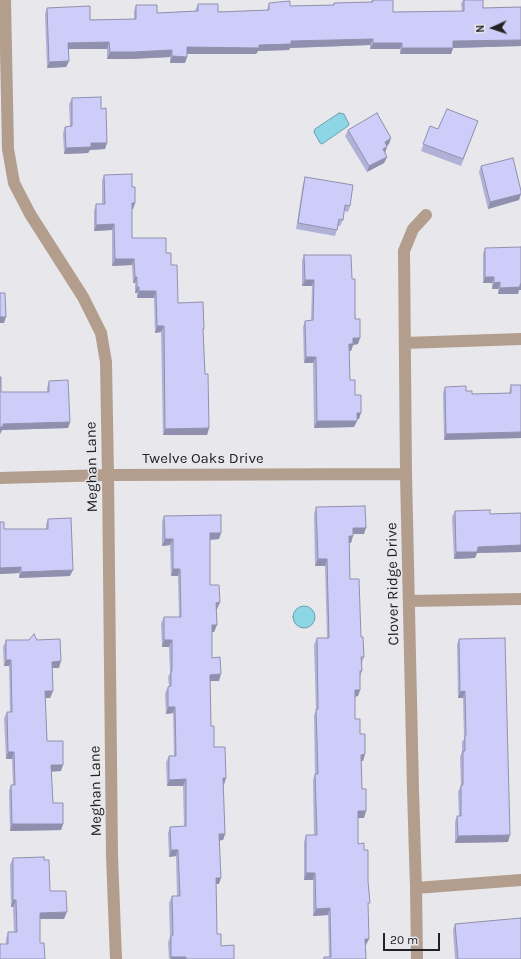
<!DOCTYPE html>
<html>
<head>
<meta charset="utf-8">
<style>
	body { margin:0 }
	#map { position:relative; width:521px; height:959px; overflow:hidden; background:#e7e7ec; font-family:Karla,sans-serif }
	canvas { display:block }
	.north { position:absolute; left:473px; top:8px; width:40px; height:40px; -webkit-text-stroke:3px #e7e7ec; paint-order:stroke; rotate:267deg; font-size:11px; font-weight:700; line-height:16px; text-align:center; color:#222224 }
	.north::after { content:''; display:block; margin:auto; width:14px; height:18px; background:#222224; clip-path:polygon(50% 0,100% 100%,50% 72%,0 100%) }
	.scale { position:absolute; left:383px; top:933px; width:57px; height:18px; box-sizing:border-box; border:2px solid #222224; border-top:0; padding-left:5px; font-size:12px; line-height:14px; white-space:nowrap; color:#222224; -webkit-text-stroke:3px #e7e7ec; paint-order:stroke }
</style>
</head>
<body>
<div id="map">
<canvas width="521" height="959"></canvas>
<div class="north">N</div>
<div class="scale">20 m</div>
</div>
<script>
const g = document.querySelector('canvas').getContext('2d');
g.lineJoin = 'round';
function fillPath(path, color) { g.fillStyle = color; g.fill(path, 'evenodd'); }
const poly = rows => new Path2D(rows.map(r => 'M' + r).join(''));
function strokePath(path, color, width, dash) { g.strokeStyle = color; g.lineWidth = width; g.lineCap = dash ? 'butt' : 'round'; g.setLineDash(dash || []); g.stroke(path); }
function write(font, color, halo, rows, align = 'center') {
  g.font = font + ' Karla,sans-serif'; g.lineWidth = 3; g.setLineDash([]); g.textBaseline = 'middle'; g.strokeStyle = halo; g.fillStyle = color; for (const [text, x, y, turn = 0] of rows) {
    g.save(); g.translate(x, y); g.rotate((+turn || 0) * Math.PI / 180); g.textAlign = isNaN(turn) ? turn : align; if (halo) g.strokeText(text, 0, 0); g.fillText(text, 0, 0); g.restore();
  }
}
const water = poly([
	[339,113,344,114,349,124,348,126,322,144,320,143,314,132,315,129,339,113],
	'293 617a11 11 0 1 1 22 0a11 11 0 1 1-22 0Z'
]);
fillPath(water, '#8cd6e5');
strokePath(water, '#6ca0ab', 1);
strokePath(poly([
	[5,0,8,149,14,183,30,214,83,297,101,333,106,362,108,475,112,856,116,959],
	[405,343,521,339],
	[0,478,108,475,406,474],
	[409,601,521,599],
	[416,888,521,880],
	[417,959,416,888,413,790,406,474,404,251,413,229,426,215]
]), '#b39e8d', 12);
fillPath(poly([
	[372,0,393,12,462,11,461,4,463,0,483,0,483,8,521,7,521,46,453,48,451,54,400,54,400,49,370,49,370,45,290,48,289,50,258,51,256,54,187,54,187,57,185,63,170,63,170,57,131,59,107,59,107,49,68,49,69,61,66,67,47,68,45,14,47,8,90,20,134,19,134,11,136,5,157,13,195,11,198,4,218,12,267,10,269,3,290,6,333,5,334,3,371,2],
	[72,98,101,109,105,149,90,150,88,153,64,154,63,133,65,127,70,126,69,104],
	[478,121,461,166,421,151,430,126,438,129],
	[348,130,389,144,387,146,385,153,387,157,384,163,367,172,345,136],
	[481,166,519,200,488,209,479,172],
	[104,175,132,187,135,203,133,209,132,209,132,238,166,253,171,265,178,303,203,331,205,374,209,428,207,435,163,435,161,332,155,333,154,298,137,298,137,293,135,293,135,283,133,283,132,265,112,266,112,230,94,231,94,211,96,204,102,204,102,181],
	[305,177,350,206,348,212,344,211,343,220,340,226,338,226,335,236,296,229,303,184],
	[485,248,519,290,518,294,498,294,498,289,492,289,492,283,483,283,483,254],
	[304,255,352,279,358,344,353,345,351,351,349,351,350,380,355,395,359,419,357,419,354,427,314,428,313,363,304,363,303,327,305,321,311,321,312,286,302,286,302,261],
	[49,381,70,422,68,428,2,430,0,434,1,392,47,392,47,388],
	[511,385,521,385,521,438,444,440,443,393,445,387,466,391,472,394,509,393],
	[316,507,364,534,353,534,351,543,349,543,350,579,361,637,364,657,362,663,362,671,360,677,360,690,358,696,355,697,355,719,365,754,363,761,361,761,362,789,366,811,364,818,358,818,358,844,364,850,368,906,366,945,365,945,366,959,323,959,324,957,329,957,328,915,313,916,313,880,304,880,304,842,306,835,314,835,313,780,315,774,314,715,316,710,314,645,317,638,327,638,325,566,315,566,314,514],
	[455,511,490,514,521,513,521,552,477,553,475,558,454,559,452,517],
	[164,516,221,533,219,539,210,540,210,585,220,602,217,609,216,609,217,625,214,632,212,632,212,658,219,681,210,681,211,726,214,747,224,785,223,785,225,834,223,840,219,840,219,884,216,884,217,934,221,946,234,959,169,959,168,942,170,937,169,903,172,896,177,896,176,856,169,857,168,833,170,827,184,827,183,786,167,786,166,762,169,756,174,756,173,713,166,714,165,693,168,687,169,686,168,677,170,673,169,647,162,647,161,623,164,617,179,617,178,576,171,576,170,545,162,546,162,522],
	[48,519,70,576,19,578,19,573,0,574,0,522,4,529,46,529,46,525],
	[459,639,508,842,455,843,455,822,457,816,459,816,458,792,461,785,460,757,462,751,462,742,464,739,463,698,458,698,457,645],
	[6,640,59,668,52,668,53,691,50,698,45,698,47,741,61,771,51,771,53,803,63,824,61,830,10,831,9,791,11,785,13,785,12,759,6,759,4,718,7,712,10,712,9,666,4,666,3,647],
	[13,858,50,891,64,919,40,919,40,943,6,944,6,939,8,932,14,932,13,907,11,907,10,865],
	[455,924,521,959,455,959,453,930]
]), '#b1b0d6');
fillPath(poly([
	[373,39,370,45,290,48,289,50,258,51,256,54,185,54,187,47,291,41],
	[521,40,521,46,453,48,451,54,400,54,402,48,453,41],
	[109,42,107,49,66,49,68,43],
	[373,43,402,43,400,49,370,49],
	[172,50,170,57,131,59,107,59,110,52],
	[172,56,187,57,185,63,170,63],
	[69,61,66,67,47,68,49,62],
	[391,138,389,144,383,149,385,142],
	[91,143,107,143,105,149,90,150,88,153,64,154,66,148],
	[387,147,385,153,383,149],
	[387,157,384,163,367,172,369,166],
	[521,194,519,200,488,209,490,202],
	[132,203,135,203,133,209,129,209],
	[114,224,112,230,94,231,96,225],
	[115,259,134,259,132,265,112,266],
	[135,277,137,277,135,283,133,283],
	[485,277,494,277,492,283,483,283],
	[305,280,314,280,312,286,302,286],
	[500,282,498,289,492,289,494,283],
	[521,284,521,290,519,290,518,294,498,294,500,288],
	[137,287,139,287,137,293,135,293],
	[139,291,156,291,154,298,137,298],
	[0,317,6,317,4,323,0,323],
	[157,326,164,326,161,332,155,333],
	[353,338,360,338,358,344,353,345,351,351,347,351,349,344],
	[306,357,316,357,313,363,304,363],
	[357,413,361,413,359,419,355,419],
	[317,421,357,421,354,427,314,428],
	[70,422,68,428,2,430,0,434,0,427,3,424],
	[209,428,207,435,163,435,165,429],
	[521,432,521,438,444,440,446,434],
	[353,528,366,528,364,534,350,534],
	[210,533,221,533,219,539,207,540],
	[349,536,353,536,351,543,347,543],
	[165,539,173,539,170,545,162,546],
	[521,545,521,552,477,553,475,558,454,559,456,552,478,547],
	[318,559,327,559,325,566,315,566],
	[21,567,19,573,0,574,0,568],
	[173,569,180,569,178,576,171,576],
	[73,570,70,576,19,578,21,572],
	[220,602,217,609,214,609,216,603],
	[212,625,217,625,214,632,210,632],
	[164,640,172,640,169,647,162,647],
	[6,660,11,660,9,666,4,666],
	[61,661,59,668,49,668,52,662],
	[221,674,219,681,208,681,210,675],
	[355,690,360,690,358,696,352,697],
	[45,691,53,691,50,698,42,698],
	[465,691,463,698,458,698,460,692],
	[168,707,175,707,173,713,166,714],
	[8,752,14,752,12,759,6,759],
	[365,754,363,761,358,761,361,755],
	[51,765,63,765,61,771,48,772],
	[223,778,226,778,224,785,220,785],
	[186,779,183,786,167,786,169,780],
	[358,811,366,811,364,818,355,818],
	[12,824,63,824,61,830,10,831],
	[219,834,225,834,223,840,217,841],
	[510,835,508,842,455,843,458,836],
	[171,850,178,850,176,856,169,857],
	[306,873,315,873,313,880,304,880],
	[216,878,221,878,219,884,213,884],
	[13,900,16,900,13,907,11,907],
	[330,908,328,915,313,916,316,909],
	[67,912,64,919,37,919,40,913],
	[365,939,369,939,366,945,363,945],
	[171,957,186,957,185,959,171,959]
]), '#9090ae');
const building = poly([
	[373,0,393,0,393,12,464,11,464,0,483,0,483,8,521,7,521,40,453,41,453,48,402,48,402,43,373,43,373,39,291,41,291,44,259,45,259,48,187,47,187,57,172,56,172,50,133,52,110,52,109,42,68,43,69,61,49,62,47,8,90,6,90,20,136,19,136,5,157,5,157,13,198,11,198,4,218,4,218,12,269,10,269,3,290,1,290,6,334,5,334,3,373,2,373,0],
	[101,97,101,109,106,108,107,143,91,143,91,147,66,148,65,127,72,126,72,98,101,97],
	[447,109,478,121,463,159,423,144,430,126,438,129,447,109],
	[377,113,391,138,385,142,387,147,383,149,387,157,369,166,348,130,377,113],
	[513,158,521,191,521,194,490,202,481,166,513,158],
	[132,174,132,187,135,187,135,203,132,203,132,238,166,238,166,253,171,253,171,265,177,265,178,303,203,302,204,329,203,329,205,374,208,374,209,428,165,429,164,326,157,326,156,291,139,291,139,287,137,287,137,277,135,277,134,259,115,259,114,224,96,225,96,204,105,204,104,175,132,174],
	[305,177,353,185,350,206,345,205,343,220,339,219,337,230,298,223,305,177],
	[521,247,521,284,520,284,520,287,500,288,500,282,494,283,494,277,485,277,485,248,521,247],
	[304,255,351,255,352,279,355,279,355,319,360,319,360,338,353,338,353,344,349,344,350,380,355,380,355,395,361,395,361,413,357,413,357,421,317,421,316,357,306,357,305,321,313,320,314,280,305,280,304,255],
	[0,293,5,293,6,317,0,317,0,293],
	[0,377,1,377,1,392,49,392,49,381,68,380,70,422,3,424,3,427,0,427,0,377],
	[511,385,521,385,521,432,446,434,445,387,466,386,466,391,472,391,472,394,511,393,511,385],
	[365,506,366,528,353,528,353,536,349,536,350,579,359,579,361,637,363,637,364,657,361,657,362,671,360,671,360,690,355,690,355,719,360,719,360,734,365,734,365,754,361,755,362,789,366,789,366,811,358,811,358,844,364,843,364,850,368,850,368,881,370,903,368,903,369,939,365,939,366,959,324,959,324,957,331,957,330,908,316,909,315,873,306,873,306,835,317,835,315,774,318,774,316,709,318,709,317,638,329,638,327,559,318,559,316,507,365,506],
	[490,510,490,514,521,513,521,545,478,547,477,552,456,552,455,511,490,510],
	[221,515,221,533,210,533,210,585,219,585,220,602,216,603,217,625,212,625,212,658,220,657,221,674,210,675,211,726,214,726,214,747,225,747,226,778,223,778,225,834,219,834,221,878,216,878,217,934,221,934,221,946,234,945,234,959,186,959,186,957,171,957,171,936,173,935,172,896,180,896,178,850,171,850,170,827,186,826,186,779,169,780,169,756,176,756,175,707,168,707,168,687,171,686,171,671,172,671,172,640,164,640,164,617,181,617,180,569,173,569,173,539,165,539,164,516,221,515],
	[71,518,73,570,21,572,21,567,0,568,0,522,4,522,4,529,48,529,48,519,71,518],
	[34,634,37,640,60,639,61,661,52,662,53,691,45,691,47,741,63,741,63,765,51,765,53,803,63,803,63,824,12,824,11,785,15,785,14,752,8,752,7,712,12,712,11,660,6,660,6,640,29,640,34,634],
	[505,638,510,835,458,836,457,816,461,816,461,785,463,785,463,751,465,751,465,736,466,736,465,691,460,692,459,639,505,638],
	[44,857,44,860,49,860,50,891,66,891,67,912,40,913,40,943,44,943,45,959,0,959,0,944,8,944,8,932,17,932,16,900,13,900,13,858,44,857],
	[521,918,521,959,458,959,455,924,521,918]
]);
fillPath(building, '#cecdf9');
strokePath(building, '#9090ae', 1);
write('15px', '#222224', '#e7e7ec', [
	["Twelve Oaks Drive",203,459],
	["Meghan Lane",92,467,-91],
	["Clover Ridge Drive",393,584,-91],
	["Meghan Lane",96,791,-91]
]);
</script>
</body>
</html>
